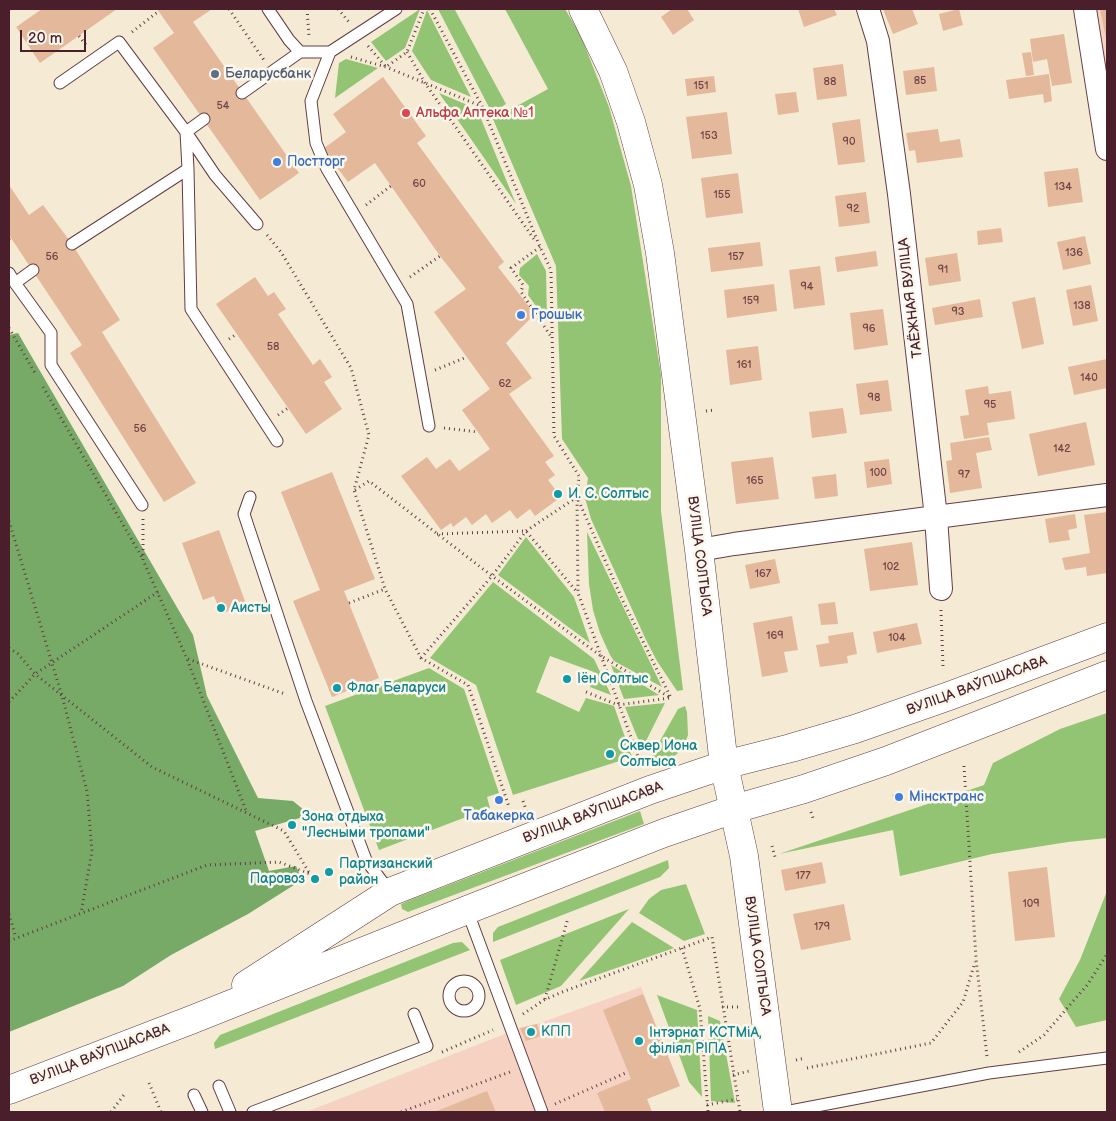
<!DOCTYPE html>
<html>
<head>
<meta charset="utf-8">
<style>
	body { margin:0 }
	#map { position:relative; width:1116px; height:1121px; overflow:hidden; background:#f5ead4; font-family:"Balsamiq Sans",sans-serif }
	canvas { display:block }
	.frame { position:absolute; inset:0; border:10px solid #4a1f2b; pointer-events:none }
	.scale { position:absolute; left:20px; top:30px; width:66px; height:22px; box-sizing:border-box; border:2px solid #4a1f2b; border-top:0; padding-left:6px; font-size:15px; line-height:18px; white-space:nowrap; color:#4a1f2b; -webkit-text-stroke:4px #fbf7ec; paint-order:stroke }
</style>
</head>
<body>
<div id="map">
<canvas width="1116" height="1121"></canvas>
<div class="frame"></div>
<div class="scale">20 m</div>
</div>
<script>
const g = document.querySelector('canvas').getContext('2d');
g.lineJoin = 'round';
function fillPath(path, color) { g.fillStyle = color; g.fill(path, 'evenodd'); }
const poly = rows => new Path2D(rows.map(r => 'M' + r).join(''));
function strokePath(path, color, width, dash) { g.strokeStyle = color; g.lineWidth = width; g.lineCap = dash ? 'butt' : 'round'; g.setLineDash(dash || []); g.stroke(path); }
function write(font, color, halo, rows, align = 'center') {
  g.font = font + ' "Balsamiq Sans",sans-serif'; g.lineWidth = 5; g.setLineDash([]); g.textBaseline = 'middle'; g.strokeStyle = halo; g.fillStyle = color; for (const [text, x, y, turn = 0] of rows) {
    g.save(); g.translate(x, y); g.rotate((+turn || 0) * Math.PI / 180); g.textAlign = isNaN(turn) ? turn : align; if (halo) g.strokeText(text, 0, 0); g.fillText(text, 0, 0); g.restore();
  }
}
fillPath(poly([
	[1093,9,1107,9,1107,81],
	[641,987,680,1086,647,1099,652,1112,306,1112,520,1028,537,1024]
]), '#f6d2c3');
fillPath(poly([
	[420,9,405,48,386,61,371,42],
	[438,9,456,9,455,10,506,104,492,113],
	[505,9,565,9,580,34,609,107,631,186,661,375,661,511,683,690,677,691,657,661,646,640,591,519,585,498,588,478,562,439,556,266,493,119,548,89],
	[427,10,471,97,431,80,412,51],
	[346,59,378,68,335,98,339,63],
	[439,93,477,109,516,204],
	[537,254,546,271,547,321,528,295,529,286,519,275,520,268],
	[587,532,662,687,614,661,610,655,600,633,593,610,589,584],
	[526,537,574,597,590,643,498,575],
	[493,582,594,659,611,695,590,687,594,672,550,656,536,692,579,712,586,698,614,706,632,757,513,795,476,685,430,658],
	[611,665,659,695,624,699],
	[429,668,464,689,499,793,487,797,490,808,379,850,325,706],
	[665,703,642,749,625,707],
	[685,706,687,712,688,735,684,745,677,754,667,761,652,765,651,757,678,709],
	[1107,713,1107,838,1068,842,992,854,900,876,893,830,779,854,984,785,993,763,1060,729],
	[640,811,644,824,408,912,402,909,401,904,410,900],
	[668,860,669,868,660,877,493,942,493,933,498,927],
	[686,884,705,934,684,941,639,913,649,899,661,890],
	[1107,891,1107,1020,1076,1027,1059,999,1080,960],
	[629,909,561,986,516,1005,500,960],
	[632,922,674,948,579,981],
	[462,942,470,950,215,1049,214,1043,220,1035,453,943],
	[657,995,697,1010,702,1097,689,1082],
	[708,1016,720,1021,735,1103,711,1101]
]), '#93c474');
fillPath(poly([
	[18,333,193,635,207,696,258,798,293,801,310,815,255,831,269,871,296,866,302,880,248,914,171,955,123,986,9,1032,9,335]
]), '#76aa66');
fillPath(poly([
	[42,9,117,9,40,63,16,27],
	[157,9,212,9,193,22,299,173,260,200,153,48,174,33],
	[672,9,687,9,694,20,673,35,661,17],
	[798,9,834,9,837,15,804,27],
	[883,9,912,9,918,24,893,34],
	[959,9,963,25,943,31,939,14],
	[1100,9,1107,9,1107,38,1106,38],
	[1064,34,1072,83,1052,86,1047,59,1033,62,1030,39],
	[1031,52,1034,75,1026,76,1022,53],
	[843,64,847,96,817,100,813,68],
	[934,67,937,91,906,95,903,71],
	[1049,74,1052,101,1044,103,1043,94,1009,99,1006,80],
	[714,76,716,92,687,96,685,79],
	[383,77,426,136,417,143,504,262,498,267,535,314,506,343,532,378,509,394,554,456,545,462,555,475,548,480,561,497,535,516,530,509,517,519,510,510,492,523,486,514,472,525,466,517,453,527,451,523,441,530,401,476,427,457,436,469,450,459,459,471,490,449,462,410,490,389,434,312,466,289,440,256,375,163,348,182,323,149,346,132,333,114],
	[796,92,799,112,778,115,775,94],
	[727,112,732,154,692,159,686,117],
	[860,119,865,162,838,165,832,123],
	[938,129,940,142,960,139,963,157,917,163,915,150,909,151,906,133],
	[1078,168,1083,202,1048,207,1044,172],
	[738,173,743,213,706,218,701,178],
	[9,185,29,215,43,205,72,244,120,320,102,332,196,483,164,502,70,353,82,345,9,235],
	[866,192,870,223,839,227,835,196],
	[1001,228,1003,242,978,245,977,231],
	[1085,236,1091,264,1063,270,1057,242],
	[760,242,763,266,711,272,708,248],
	[876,251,878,266,837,272,835,257],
	[957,253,961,281,929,286,925,258],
	[820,266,825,305,794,309,789,270],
	[255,277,268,296,274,292,286,309,278,314,313,365,320,359,332,377,324,382,342,409,306,434,216,304],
	[774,284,777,311,727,318,724,290],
	[1091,285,1098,321,1073,326,1066,290],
	[1035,297,1044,344,1022,349,1012,302],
	[980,299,983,317,935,325,932,308],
	[883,309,888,345,854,350,850,313],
	[758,346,762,380,730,385,726,350],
	[1107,359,1107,388,1074,395,1068,367],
	[888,380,892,411,860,415,856,384],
	[988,386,989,394,1011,391,1015,419,987,423,989,435,964,439,960,416,969,415,965,390],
	[843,408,847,433,812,438,809,412],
	[1086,422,1095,465,1038,476,1029,434],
	[989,437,992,450,976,453,982,488,950,493,946,461,952,460,950,443],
	[773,457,779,499,736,504,731,462],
	[889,459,892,484,867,488,864,462],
	[332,472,375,579,344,591,379,678,332,697,293,601,320,590,281,492],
	[836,474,838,496,815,499,812,477],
	[1107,512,1107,573,1087,576,1086,567,1065,570,1062,558,1090,553,1084,515],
	[1075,514,1077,528,1068,530,1070,540,1049,543,1045,519],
	[219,530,246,604,221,614,214,596,203,600,182,543],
	[912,542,918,585,870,591,864,549],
	[775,559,780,583,750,589,745,565],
	[835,602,838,624,821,625,818,604],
	[792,616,798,650,784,652,788,672,762,677,753,623],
	[917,623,922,644,877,653,873,632],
	[853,632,857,654,847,656,848,663,820,667,816,645,829,643,828,636],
	[901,791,905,799,896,803,892,795],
	[822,862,826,883,785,891,781,870],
	[1047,867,1055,937,1015,941,1008,872],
	[844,904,851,940,801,950,793,914],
	[643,994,680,1086,647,1099,652,1112,605,1112,597,1093,631,1079,603,1010],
	[537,1024,541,1036,526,1041,520,1028],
	[487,1091,496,1112,434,1112]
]), '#e4b89b');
const lane = poly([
	[268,9,289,40,300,52,330,52,396,9],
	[330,52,311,101,316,143,327,169,407,304,429,426],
	[60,83,119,42,186,132,215,175,257,224],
	[242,93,300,52],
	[188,169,191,309,277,441],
	[72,244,188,169,186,132,204,119],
	[9,273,15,283,33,270],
	[15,283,51,333,51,365,142,505],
	[250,497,244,514,306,701,366,860,390,892],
	[467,910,542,1112],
	'449 996a15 15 0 1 1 30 0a15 15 0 1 1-30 0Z',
	[219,1086,230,1112],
	[194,1095,202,1112],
	[253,1112,427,1046,414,1014],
	[785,1112,989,1073,1107,1058]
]);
const street = poly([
	[868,9,878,41,899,194,936,517,941,589],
	[1085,9,1107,149],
	[699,550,734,544,936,517,1107,495]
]);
const secondary = poly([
	[583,9,613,71,631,122,648,185,660,253,699,550,724,765,744,856,778,1112],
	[246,985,390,892,650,790,724,765,791,748,855,729,949,696,1107,637],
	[9,1090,191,1020,467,910,664,833,734,809,804,789,886,761,1107,675]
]);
strokePath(lane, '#643d44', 13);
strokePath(street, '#643d44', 24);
strokePath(secondary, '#643d44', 29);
strokePath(poly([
	[229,9,264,60],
	[307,9,309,37],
	[338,9,349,22],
	[430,9,482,106,540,247,551,270,554,436,579,476,577,497,578,593,639,759],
	[132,32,159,11],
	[79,36,86,45],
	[368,46,386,67,407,52,424,9],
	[407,52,425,83,536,242],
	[351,57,386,67,481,106],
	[366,205,391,186],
	[267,235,281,252,351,368,369,435,354,490,385,589,421,658,468,685,509,807],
	[9,239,10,237],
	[540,247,511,268,523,285,521,292,552,338],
	[410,277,440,256],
	[9,328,35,373],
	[229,339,237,334],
	[435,370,467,357],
	[43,387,143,559],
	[706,411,715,410],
	[278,415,288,408],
	[444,428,478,432],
	[355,490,369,481,492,576,601,656,671,698],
	[143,519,143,560,187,659,247,813],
	[9,521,62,696,87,791,92,851,81,913],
	[437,534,526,531,577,592],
	[349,603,385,589],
	[941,610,943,667],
	[9,648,18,654,35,674,152,767,284,831,310,874],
	[421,658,492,576,526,531,577,497,623,601,671,698],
	[188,659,285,694],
	[586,692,618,705,670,698],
	[9,702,35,674,158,592],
	[964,766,976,959,987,1057],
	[523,801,527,812],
	[811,812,814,821],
	[772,846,775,857],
	[9,914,16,938],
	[9,941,207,865,279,862,310,874],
	[682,948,700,1009,708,1112],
	[545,999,568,918],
	[722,1007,739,1007],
	[523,1014,544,1000,562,992,712,937,740,1112],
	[442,1052,493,1030],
	[1019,1052,1044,1035,1088,984,1107,954],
	[796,1060,805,1058],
	[807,1068,931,1043,963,1002,975,962],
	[733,1075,749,1071],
	[149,1083,161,1112],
	[555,1104,628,1072],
	[707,1105,737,1099],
	[111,1112,126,1092],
	[401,1112,510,1072]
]), '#643d44', 3, [1, 4]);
strokePath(lane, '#fff', 11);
strokePath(street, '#fff', 22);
strokePath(secondary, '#fff', 28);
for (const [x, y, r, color] of [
	[215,74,5,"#5c6f8a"],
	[406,113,5,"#e0444e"],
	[277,162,5,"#3f7fe0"],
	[521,315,5,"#3f7fe0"],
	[558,494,5,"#0f9aa8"],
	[221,608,5,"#0f9aa8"],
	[567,679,5,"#0f9aa8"],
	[337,688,5,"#0f9aa8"],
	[610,754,5,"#0f9aa8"],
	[899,797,5,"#3f7fe0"],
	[499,800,5,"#3f7fe0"],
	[292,825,5,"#0f9aa8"],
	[329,872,5,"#0f9aa8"],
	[315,879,5,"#0f9aa8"],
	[531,1032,5,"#0f9aa8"],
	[639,1041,5,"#0f9aa8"]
]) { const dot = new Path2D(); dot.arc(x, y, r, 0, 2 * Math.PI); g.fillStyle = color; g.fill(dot); strokePath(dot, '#fbf7ec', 2); }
write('11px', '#704547', null, [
	["85",920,81],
	["88",830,82],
	["151",701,86],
	["54",223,106],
	["153",709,136],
	["90",849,142],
	["60",419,184],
	["134",1063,187],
	["155",722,195],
	["92",853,209],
	["136",1074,253],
	["56",52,257],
	["157",736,257],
	["91",943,270],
	["94",807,287],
	["159",751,301],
	["138",1082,306],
	["93",958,312],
	["96",869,329],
	["58",273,347],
	["161",744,365],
	["140",1089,378],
	["62",505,384],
	["98",874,398],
	["95",990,405],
	["56",140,429],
	["142",1062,449],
	["100",878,473],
	["97",964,475],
	["165",755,481],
	["102",891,567],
	["167",763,574],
	["169",775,636],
	["104",897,638],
	["177",803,876],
	["109",1031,904],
	["179",822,927]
]);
write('14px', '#4e5e75', '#fbf7ec', [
	["Беларусбанк",225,74]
], 'left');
write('14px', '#be3a42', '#fbf7ec', [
	["Альфа Аптека №1",416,113]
], 'left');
write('14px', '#366cbe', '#fbf7ec', [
	["Постторг",287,162],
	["Грошык",531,315],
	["Мінсктранс",909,797],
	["Табакерка",499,816,"center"]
], 'left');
write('14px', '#4a1f2b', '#fbf7ec', [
	["ТАЁЖНАЯ ВУЛІЦА",911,298,-97],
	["ВУЛІЦА СОЛТЫСА",699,556,83],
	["ВУЛІЦА ВАЎПШАСАВА",977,686,-20],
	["ВУЛІЦА ВАЎПШАСАВА",593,813,-21],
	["ВУЛІЦА СОЛТЫСА",757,956,82],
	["ВУЛІЦА ВАЎПШАСАВА",100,1055,-21]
]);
write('14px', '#0d838f', '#fbf7ec', [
	["И. С. Солтыс",568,494],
	["Аисты",231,608],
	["Іён Солтыс",577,679],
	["Флаг Беларуси",347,688],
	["Сквер Иона",620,746],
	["Солтыса",620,762],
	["Зона отдыха",302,817],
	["\"Лесными тропами\"",302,833],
	["Партизанский",339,864],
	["район",339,880],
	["Паровоз",305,879,"right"],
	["КПП",541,1032],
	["Інтэрнат КСТМіА,",649,1033],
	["філіял РІПА",649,1049]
], 'left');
</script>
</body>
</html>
